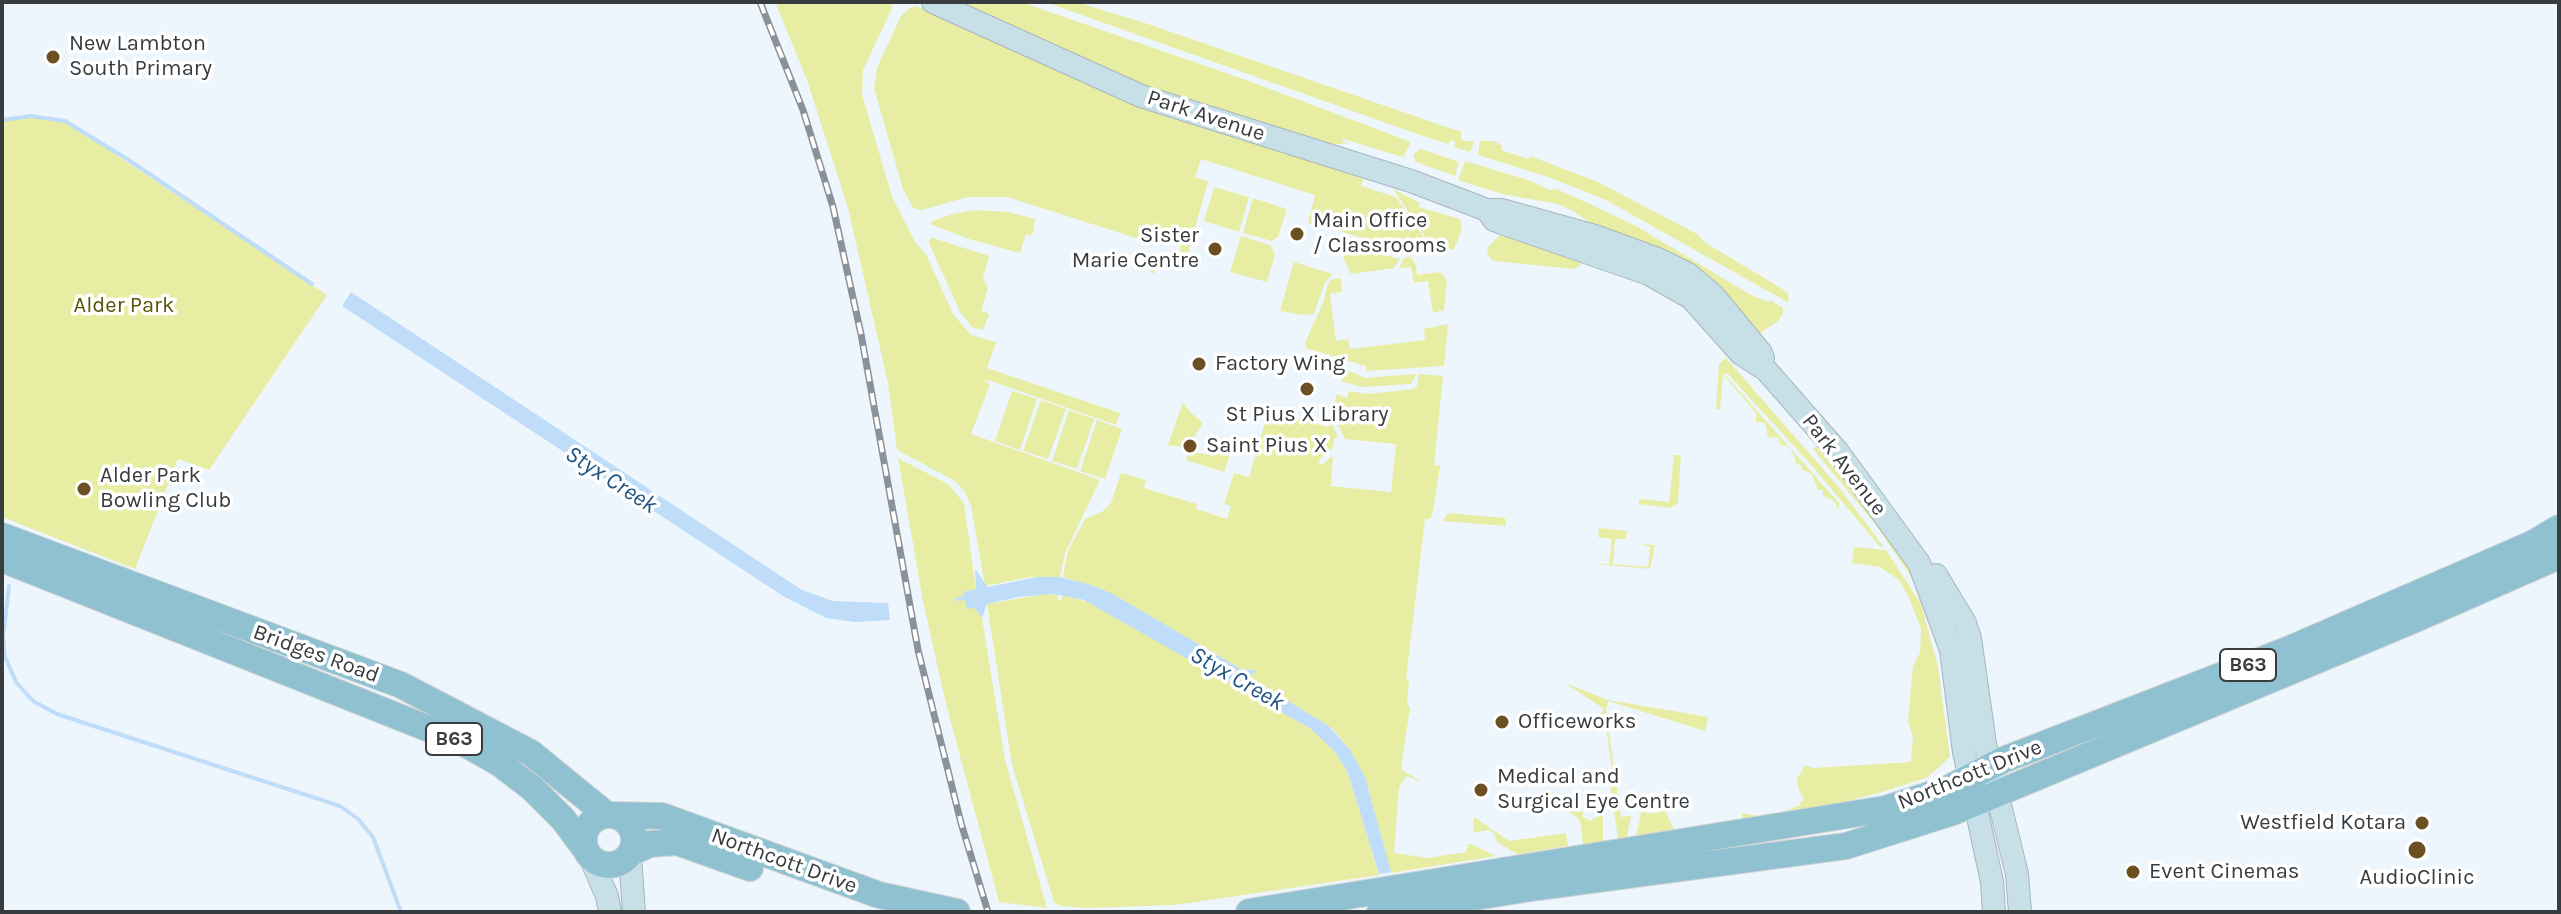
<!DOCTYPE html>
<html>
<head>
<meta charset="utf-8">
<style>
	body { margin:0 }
	#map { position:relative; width:2561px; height:914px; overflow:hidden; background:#edf6fd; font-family:Karla,sans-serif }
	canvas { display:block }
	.frame { position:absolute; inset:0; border:4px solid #383c3f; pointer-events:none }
</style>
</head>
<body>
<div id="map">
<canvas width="2561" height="914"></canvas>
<div class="frame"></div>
</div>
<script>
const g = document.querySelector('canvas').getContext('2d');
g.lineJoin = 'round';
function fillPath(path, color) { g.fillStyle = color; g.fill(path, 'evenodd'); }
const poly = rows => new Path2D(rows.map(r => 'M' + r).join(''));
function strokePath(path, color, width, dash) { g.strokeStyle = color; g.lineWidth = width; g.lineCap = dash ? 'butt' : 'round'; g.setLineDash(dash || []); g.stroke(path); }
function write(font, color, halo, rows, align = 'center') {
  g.font = font + ' Karla,sans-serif'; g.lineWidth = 7; g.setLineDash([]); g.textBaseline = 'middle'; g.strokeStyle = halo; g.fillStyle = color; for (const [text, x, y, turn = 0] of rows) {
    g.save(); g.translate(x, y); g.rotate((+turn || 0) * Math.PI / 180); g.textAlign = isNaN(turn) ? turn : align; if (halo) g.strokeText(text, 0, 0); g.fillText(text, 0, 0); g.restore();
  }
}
fillPath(poly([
	[775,2,892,2,891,13,887,12,889,15,863,70,862,94,892,197,915,242,926,254,953,314,971,335,996,342,987,368,1120,413,1116,425,988,380,983,380,990,384,971,434,1100,480,1065,553,1060,577,1031,577,985,586,971,506,965,492,955,481,897,450,888,383,848,208,807,80],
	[954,2,1021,2,1246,80,1411,142,1403,157,1343,139,1342,141,1348,143,1330,145,1162,94],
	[1045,2,1076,2,1145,23,1461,132,1461,140,1474,142,1470,152,1454,147,1455,142,1451,140,1448,144,1420,135],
	[916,6,1363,179,1361,186,1396,197,1424,238,1413,240,1409,252,1396,253,1393,251,1393,247,1326,227,1326,224,1318,222,1317,225,1308,223,1315,195,1201,159,1195,177,1208,181,1187,257,1170,270,1156,268,1154,274,1149,270,1152,259,1169,262,1176,258,1181,250,1178,237,1169,230,1160,230,1136,238,1007,197,968,197,922,210,913,208,903,189,874,88,877,68,901,16,910,8],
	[31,116,65,121,327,295,209,470,178,459,135,569,2,517,2,120],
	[1480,141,1493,141,1502,145,1501,150,1528,159,1530,156,1598,182,1697,234,1706,243,1781,288,1788,293,1789,303,1606,200,1551,178,1478,155],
	[1421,149,1459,162,1455,176,1416,162,1413,154],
	[1465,161,1528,180,1550,190,1556,189,1590,204,1636,226,1749,294,1770,303,1768,300,1770,300,1783,308,1783,313,1778,321,1756,336,1573,211,1558,204,1502,194,1458,180],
	[1214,187,1249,197,1239,232,1204,221],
	[1393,189,1420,203,1419,207,1460,219,1462,229,1454,249,1443,251,1433,237,1426,238],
	[1253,198,1287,209,1278,237,1272,241,1243,233],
	[975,210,1009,212,1035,219,1033,233,1030,236,1026,234,1020,253,969,239,930,224,932,221,953,214],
	[1506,233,1580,261,1580,266,1574,269,1493,261,1487,253,1488,247,1500,235],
	[1241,236,1270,245,1275,254,1267,282,1230,272],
	[933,238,989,256,983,278,988,288,981,311,989,314,983,330,972,327,960,312,929,243,930,239],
	[1347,244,1364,250,1400,259,1394,268,1351,274,1343,257],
	[1411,257,1416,265,1417,275,1440,272,1447,280,1444,310,1433,313,1428,281,1414,283,1411,267,1399,268,1404,258],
	[1294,262,1333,274,1325,282,1314,314,1304,315,1280,311],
	[1341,278,1342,292,1330,294,1336,341,1348,339,1350,349,1425,340,1424,329,1448,324,1444,366,1366,371,1366,366,1306,348,1305,343,1324,300,1327,287,1330,280],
	[1726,358,1837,485,1884,547,1880,547,1812,466,1727,373,1723,375,1720,409,1716,409,1719,364],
	[1345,369,1365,378,1415,374,1415,377,1411,384,1361,387,1341,381],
	[1419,374,1443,376,1434,465,1440,466,1432,515,1430,519,1425,519,1406,679,1409,680,1407,705,1410,707,1401,769,1423,783,1407,776,1399,787,1394,853,1428,858,1466,852,1468,844,1471,844,1496,856,1391,873,1365,777,1350,750,1333,729,1246,675,1254,670,1241,669,1102,589,1063,577,1068,551,1085,519,1103,511,1111,503,1121,473,1146,480,1144,488,1197,504,1196,509,1227,519,1231,506,1224,504,1234,473,1249,477,1269,409,1327,427,1333,425,1338,438,1334,438,1333,448,1318,461,1321,465,1333,456,1331,486,1391,492,1396,444,1345,439,1332,413,1337,394,1347,398,1349,391,1368,394,1413,389,1417,386],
	[1726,376,1839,503,1839,510,1833,500,1823,496,1823,490,1818,490,1811,473,1802,470,1801,465,1796,464,1795,457,1789,447,1780,444,1779,438,1768,437,1765,423,1756,422,1756,413,1726,378,1724,379],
	[1012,391,1037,399,1020,450,995,441],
	[1041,400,1066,409,1048,459,1023,451],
	[1183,402,1191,413,1203,423,1187,448,1168,445],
	[1069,410,1094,419,1077,469,1052,461],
	[1097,420,1122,429,1105,479,1080,471],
	[1234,444,1224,472,1186,460,1188,452,1212,455],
	[1816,446,1885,530,1927,595,1940,628,1945,653,1957,749,1954,749,1950,731,1941,653,1923,594,1875,524,1813,449],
	[1674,455,1681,455,1678,503,1671,508,1639,504,1639,499,1669,502],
	[898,458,948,484,964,503,976,589,964,592,967,608,975,607,982,618,1005,760,1047,908,999,902,945,700,923,601],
	[1448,513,1505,518,1506,526,1443,521],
	[1599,528,1627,531,1626,539,1615,539,1613,564,1648,567,1650,547,1640,544,1655,545,1650,569,1596,564,1609,564,1612,539,1598,537],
	[1854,547,1886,550,1921,604,1938,667,1950,757,1928,777,1886,791,1836,804,1814,808,1743,819,1741,813,1758,816,1782,812,1801,805,1800,802,1804,800,1798,788,1797,779,1805,765,1813,768,1911,762,1913,738,1908,721,1913,666,1920,653,1921,629,1908,596,1899,580,1880,567,1852,563],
	[1045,594,1058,595,1058,600,1061,600,1062,595,1092,603,1311,729,1333,749,1348,773,1379,875,1175,905,1089,908,1060,906,1054,902,1012,765,987,604],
	[1565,683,1608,700,1708,717,1705,731,1608,701,1606,710,1621,817,1631,816,1627,837,1618,839,1608,770,1612,769,1605,720,1601,720,1600,715,1604,709],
	[1546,788,1555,796,1584,813,1582,816,1590,821,1603,813,1603,841,1583,844,1580,820,1543,792],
	[1660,807,1663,807,1674,829,1636,836,1642,810,1645,810,1646,814,1660,812],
	[1474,817,1509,841,1566,833,1568,846,1517,854,1497,842,1494,833,1488,830,1473,833]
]), '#e8eda4');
fillPath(poly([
	[351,292,802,590,833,601,888,603,890,620,855,622,826,618,783,596,342,306],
	[975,569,988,587,1037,577,1060,577,1091,585,1111,593,1241,669,1255,670,1256,673,1247,676,1329,726,1350,750,1365,777,1391,872,1379,874,1348,773,1335,752,1311,729,1084,600,1054,594,1018,597,987,604,982,618,975,608,967,609,963,592,976,589]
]), '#bfdcf8');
strokePath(poly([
	[2,120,31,116,65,121,127,159,312,284],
	[9,586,3,638,5,657,16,682,33,701,57,714,340,806,358,819,373,837,401,912],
	[958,599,969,597]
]), '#bfdcf8', 4);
const secondary = poly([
	[933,2,1141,96,1411,181,1487,210,1502,210,1595,236,1658,259,1688,274,1713,295,1761,353,1763,358],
	[1487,210,1494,220,1502,223,1649,274,1691,298,1741,354,1766,370,1838,452,1919,563,1951,650,1964,752,1992,882,1994,912],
	[1936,575,1965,623,1970,638,1985,744,2017,874,2020,912],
	[630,856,634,912],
	[590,857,607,896,610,912]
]);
const primary = poly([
	[2,536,401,685,531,753,607,815],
	[2,559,462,742,499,763,533,789,563,819,586,850],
	'584 840a25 25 0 1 1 50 0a25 25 0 1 1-50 0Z',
	[612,815,662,816,879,895,957,912],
	[632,852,650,844,677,842,750,868],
	[1249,912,1885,809,1947,789,2003,760,2292,648,2534,543,2559,528],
	[1380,912,1538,887,1846,846,1953,812,2411,621,2559,556]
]);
strokePath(secondary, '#aab4bd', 24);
strokePath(primary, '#d3d4d5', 28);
strokePath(secondary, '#c7e0e8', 22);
strokePath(primary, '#8fc1d0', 26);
const rail = poly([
	[760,2,803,110,833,207,861,334,918,650,961,823,988,912]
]);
strokePath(rail, '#8b9196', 7);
strokePath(rail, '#fff', 4, [12]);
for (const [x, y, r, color] of [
	[53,57,8,"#6c4f23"],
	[1297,234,8,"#6c4f23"],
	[1215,249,8,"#6c4f23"],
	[1199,364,8,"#6c4f23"],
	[1307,389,8,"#6c4f23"],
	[1190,446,8,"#6c4f23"],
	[84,489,8,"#6c4f23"],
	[1502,722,8,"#6c4f23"],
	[1481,790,8,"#6c4f23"],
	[2422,823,8,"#6c4f23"],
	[2417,850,10,"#6c4f23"],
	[2133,872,8,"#6c4f23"]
]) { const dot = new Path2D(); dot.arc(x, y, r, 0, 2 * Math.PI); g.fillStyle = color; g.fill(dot); strokePath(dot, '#fff', 3); }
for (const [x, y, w] of [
	[2248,665,56],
	[454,739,56]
]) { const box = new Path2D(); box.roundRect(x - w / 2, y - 16, w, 32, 6); g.fillStyle = '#fff'; g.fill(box); strokePath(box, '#383c3f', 2); }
write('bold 20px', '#383c3f', null, [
	["B63",2248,665],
	["B63",454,739]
]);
write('22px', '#383c3f', '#fff', [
	["New Lambton",69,44],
	["South Primary",69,69],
	["Main Office",1313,221],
	["/ Classrooms",1313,246],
	["Sister",1199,236,"right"],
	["Marie Centre",1199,261,"right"],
	["Factory Wing",1215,364],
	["St Pius X Library",1307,415,"center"],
	["Saint Pius X",1206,446],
	["Alder Park",100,476],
	["Bowling Club",100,501],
	["Officeworks",1518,722],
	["Medical and",1497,777],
	["Surgical Eye Centre",1497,802],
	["Westfield Kotara",2406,823,"right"],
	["Event Cinemas",2149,872],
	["AudioClinic",2417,878,"center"]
], 'left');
write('22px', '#383c3f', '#fff', [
	["Park Avenue",1206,116,18],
	["Park Avenue",1844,465,52],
	["Bridges Road",316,654,20],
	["Northcott Drive",1970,775,-22],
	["Northcott Drive",784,861,20]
]);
write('22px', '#555707', '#fff', [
	["Alder Park",124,306]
]);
write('italic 24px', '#205482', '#fff', [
	["Styx Creek",611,480,33],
	["Styx Creek",1237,679,30]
]);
</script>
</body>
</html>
